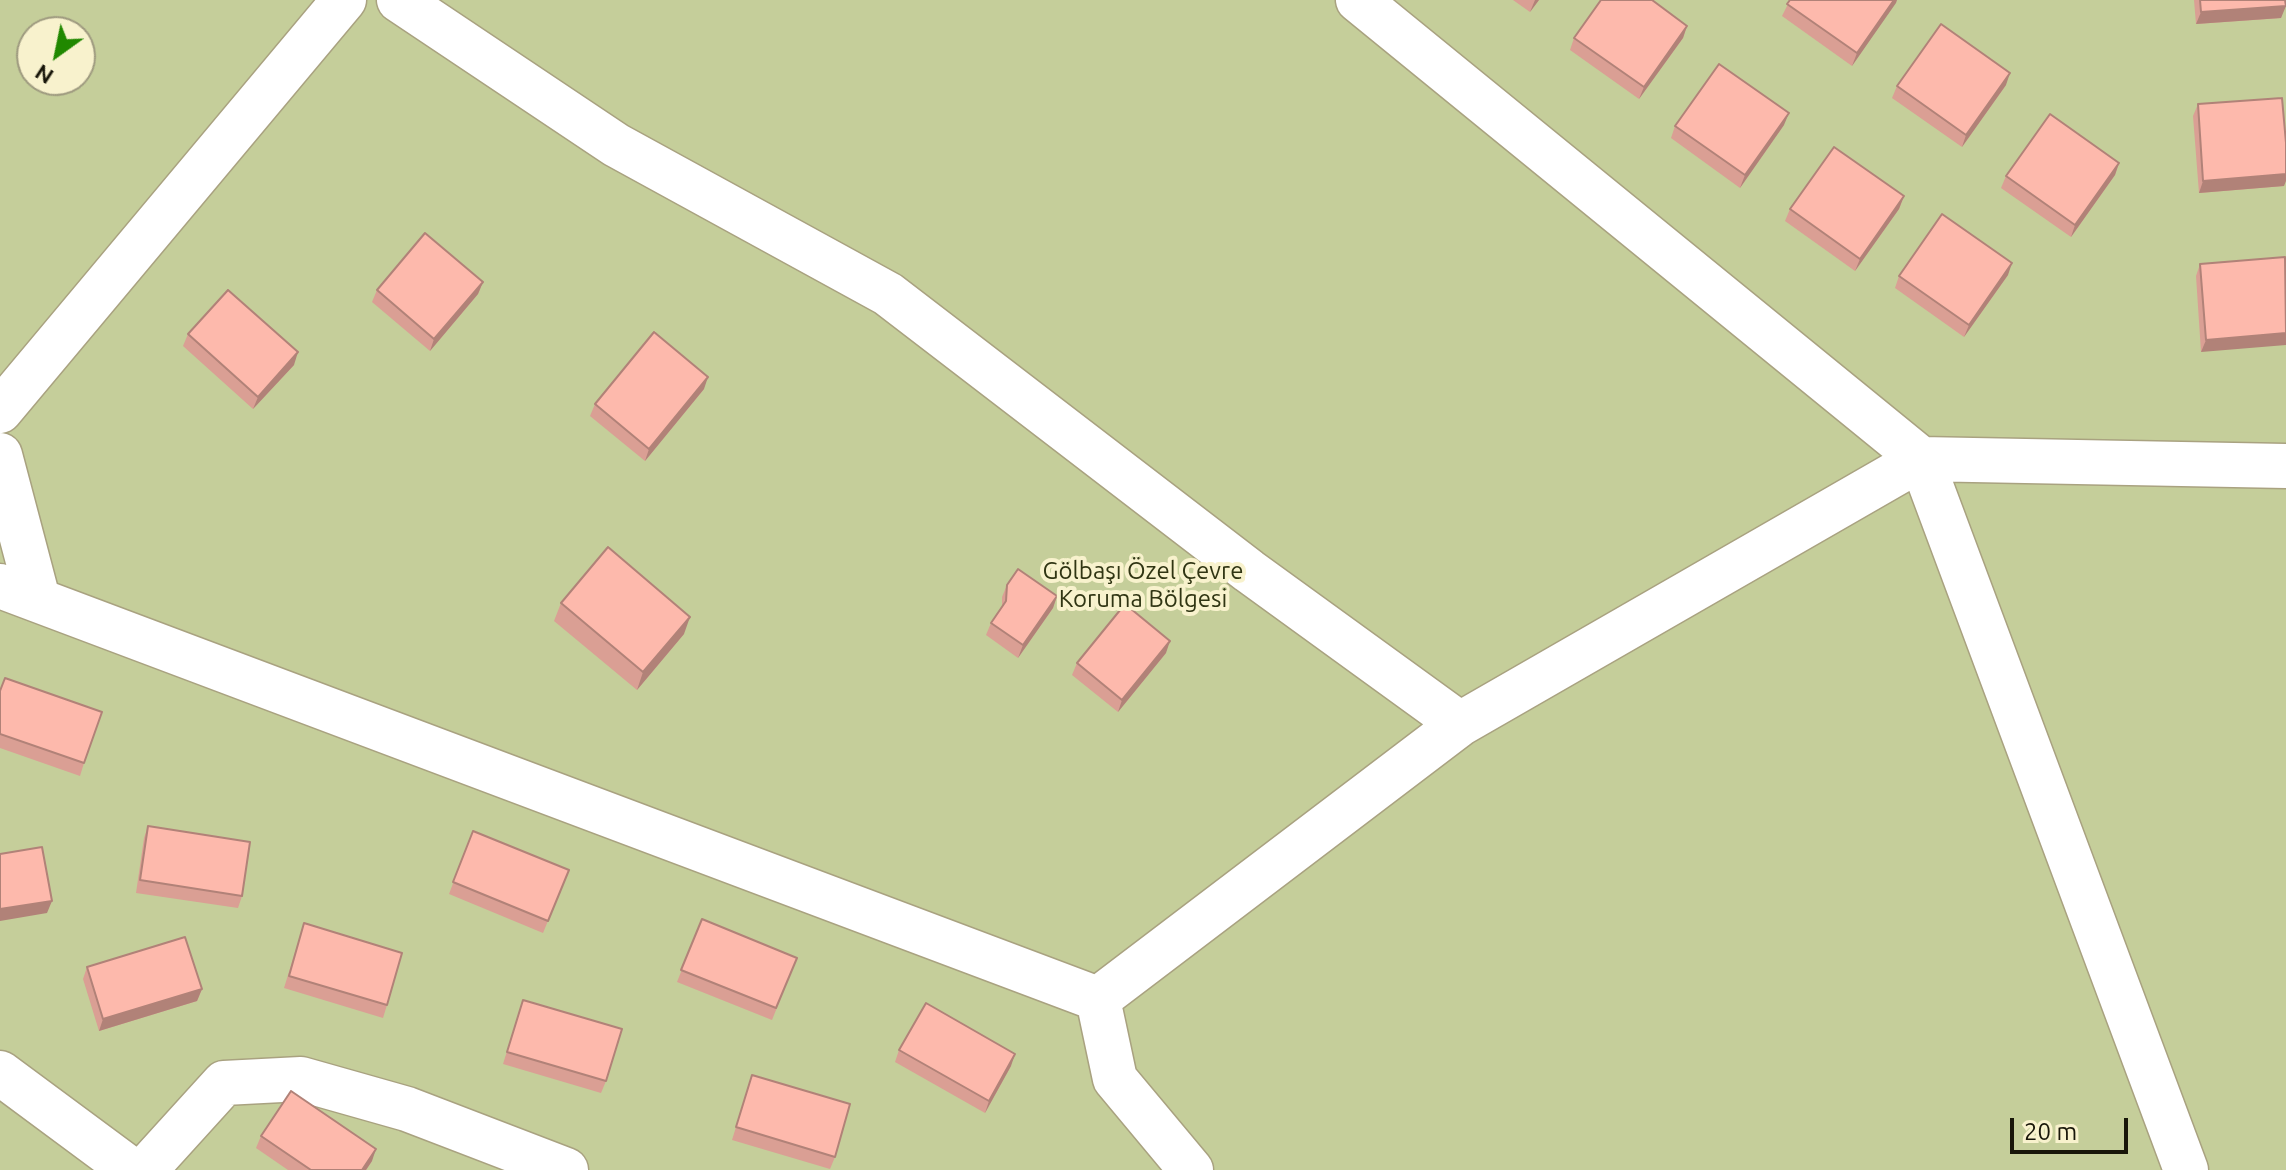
<!DOCTYPE html>
<html>
<head>
<meta charset="utf-8">
<style>
	body { margin:0 }
	#map { position:relative; width:2286px; height:1170px; overflow:hidden; background:#f8f2cd; font-family:Ubuntu,sans-serif }
	canvas { display:block }
	.north { position:absolute; left:16px; top:16px; width:80px; height:80px; box-sizing:border-box; background:#f8f2cd; border:2px solid #9e9a7f; border-radius:50%; rotate:213deg; font-size:22px; font-weight:700; line-height:32px; text-align:center; color:#181609 }
	.north::after { content:''; display:block; margin:auto; width:28px; height:36px; background:#208800; clip-path:polygon(50% 0,100% 100%,50% 72%,0 100%) }
	.scale { position:absolute; left:2010px; top:1118px; width:118px; height:36px; box-sizing:border-box; border:4px solid #181609; border-top:0; padding-left:10px; font-size:24px; line-height:28px; white-space:nowrap; color:#181609; -webkit-text-stroke:6px #f8f2cd; paint-order:stroke }
</style>
</head>
<body>
<div id="map">
<canvas width="2286" height="1170"></canvas>
<div class="north">N</div>
<div class="scale">20 m</div>
</div>
<script>
const g = document.querySelector('canvas').getContext('2d');
g.lineJoin = 'round';
function fillPath(path, color) { g.fillStyle = color; g.fill(path, 'evenodd'); }
const poly = rows => new Path2D(rows.map(r => 'M' + r).join(''));
function strokePath(path, color, width, dash) { g.strokeStyle = color; g.lineWidth = width; g.lineCap = dash ? 'butt' : 'round'; g.setLineDash(dash || []); g.stroke(path); }
function write(font, color, halo, rows, align = 'center') {
  g.font = font + ' Ubuntu,sans-serif'; g.lineWidth = 8; g.setLineDash([]); g.textBaseline = 'middle'; g.strokeStyle = halo; g.fillStyle = color; for (const [text, x, y, turn = 0] of rows) {
    g.save(); g.translate(x, y); g.rotate((+turn || 0) * Math.PI / 180); g.textAlign = isNaN(turn) ? turn : align; if (halo) g.strokeText(text, 0, 0); g.fillText(text, 0, 0); g.restore();
  }
}
fillPath(poly([
	[0,0,2286,0,2286,1170,0,1170],
	[32,32,80,32,80,80,32,80]
]), '#c5ce9a');
const minor = poly([
	[399,0,616,145,888,294,1249,571,1460,724],
	[1358,0,1921,459,2186,1170],
	[0,411,344,0],
	[0,455,38,599],
	[0,586,1098,999,1115,1079,1191,1170],
	[1098,999,1460,724,1921,459,2286,466],
	[0,1073,131,1170],
	[145,1170,224,1083,301,1079,407,1109,566,1170]
]);
strokePath(minor, '#a9a280', 47);
strokePath(minor, '#fff', 44);
fillPath(poly([
	[1513,0,1539,0,1530,12],
	[1790,0,1897,0,1852,66,1782,16],
	[2194,0,2285,0,2281,18,2196,24],
	[1687,26,1683,38,1639,99,1570,50,1574,38],
	[2006,85,1962,147,1892,98,1897,86],
	[2198,104,2284,186,2199,193,2193,116],
	[1784,125,1740,188,1671,138,1675,126],
	[2119,163,2115,175,2071,237,2001,188,2006,176],
	[1904,196,1899,209,1855,271,1785,221,1790,209],
	[2200,264,2286,268,2201,352,2196,276],
	[2008,275,1964,337,1895,288,1899,276],
	[483,282,478,294,430,351,372,302,377,290],
	[188,334,294,365,253,409,183,346],
	[704,389,645,461,590,416,595,404],
	[1007,585,1057,596,1053,608,1018,658,986,635,991,623,1002,607,1002,597],
	[561,603,684,634,637,690,554,621],
	[1166,653,1118,712,1072,675,1077,663],
	[0,691,84,763,80,776,0,748],
	[148,826,242,896,238,908,136,893,144,838],
	[473,831,564,882,543,933,449,894],
	[702,919,797,958,772,1020,677,982],
	[304,923,387,1005,383,1018,284,988],
	[87,967,202,989,197,1001,99,1031,83,979],
	[523,1000,606,1081,601,1093,503,1064],
	[899,1050,1011,1066,985,1113,895,1062],
	[752,1075,835,1157,830,1169,732,1140],
	[261,1136,372,1161,366,1170,288,1170,256,1148]
]), '#da9f94');
fillPath(poly([
	[1535,0,1539,0,1530,12],
	[1894,0,1897,0,1896,3,1852,66,1857,53],
	[2286,6,2281,18,2196,24,2201,12],
	[1687,26,1683,38,1639,99,1644,87],
	[2010,73,2006,85,1962,147,1966,135],
	[1789,113,1784,125,1740,188,1745,175],
	[2119,163,2115,175,2071,237,2075,225],
	[2286,174,2286,181,2284,186,2199,193,2203,181],
	[1904,196,1899,209,1855,271,1860,259],
	[2012,263,2008,275,1964,337,1969,325],
	[483,282,478,294,430,351,434,339],
	[2286,333,2286,345,2201,352,2206,340],
	[298,352,294,365,253,409,258,397],
	[708,377,704,389,645,461,649,449],
	[1057,596,1053,608,1018,658,1023,645],
	[690,617,684,634,637,690,643,672],
	[1170,641,1166,653,1118,712,1122,700],
	[52,901,47,913,0,921,0,909],
	[202,989,197,1001,99,1031,103,1019],
	[1015,1054,1011,1066,985,1113,989,1101],
	[376,1149,372,1161,366,1170,362,1170]
]), '#b18278');
const building = poly([
	[1601,0,1652,0,1687,26,1644,87,1574,38,1601,0],
	[1790,0,1894,0,1857,53,1787,4,1790,0],
	[2200,0,2285,0,2286,6,2201,12,2200,0],
	[1941,24,2010,73,1966,135,1897,86,1941,24],
	[1719,64,1789,113,1745,175,1675,126,1719,64],
	[2282,98,2286,143,2286,174,2203,181,2198,104,2282,98],
	[2050,114,2119,163,2075,225,2006,176,2050,114],
	[1834,147,1904,196,1860,259,1790,209,1834,147],
	[1942,214,2012,263,1969,325,1899,276,1942,214],
	[425,233,483,282,434,339,377,290,425,233],
	[2285,257,2286,333,2206,340,2200,264,2285,257],
	[228,290,298,352,258,397,188,334,228,290],
	[654,332,708,377,649,449,595,404,654,332],
	[608,547,690,617,643,672,561,603,608,547],
	[1018,569,1057,596,1023,645,991,623,1006,601,1007,585,1018,569],
	[1125,604,1170,641,1122,700,1077,663,1125,604],
	[5,678,102,712,84,763,0,734,0,691,5,678],
	[148,826,250,842,242,896,140,880,148,826],
	[473,831,569,870,548,921,453,882,473,831],
	[42,847,52,901,0,909,0,854,42,847],
	[702,919,797,958,776,1008,681,970,702,919],
	[304,923,402,953,387,1005,289,976,304,923],
	[185,937,202,989,103,1019,87,967,185,937],
	[523,1000,622,1029,606,1081,507,1052,523,1000],
	[926,1003,1015,1054,989,1101,899,1050,926,1003],
	[752,1075,850,1104,835,1157,736,1127,752,1075],
	[291,1091,376,1149,362,1170,311,1170,261,1136,291,1091]
]);
fillPath(building, '#fdb9ac');
strokePath(building, '#b18278', 2);
write('24px', '#303513', '#f8f2cd', [
	["Gölbaşı Özel Çevre",1143,571],
	["Koruma Bölgesi",1143,599]
]);
</script>
</body>
</html>
